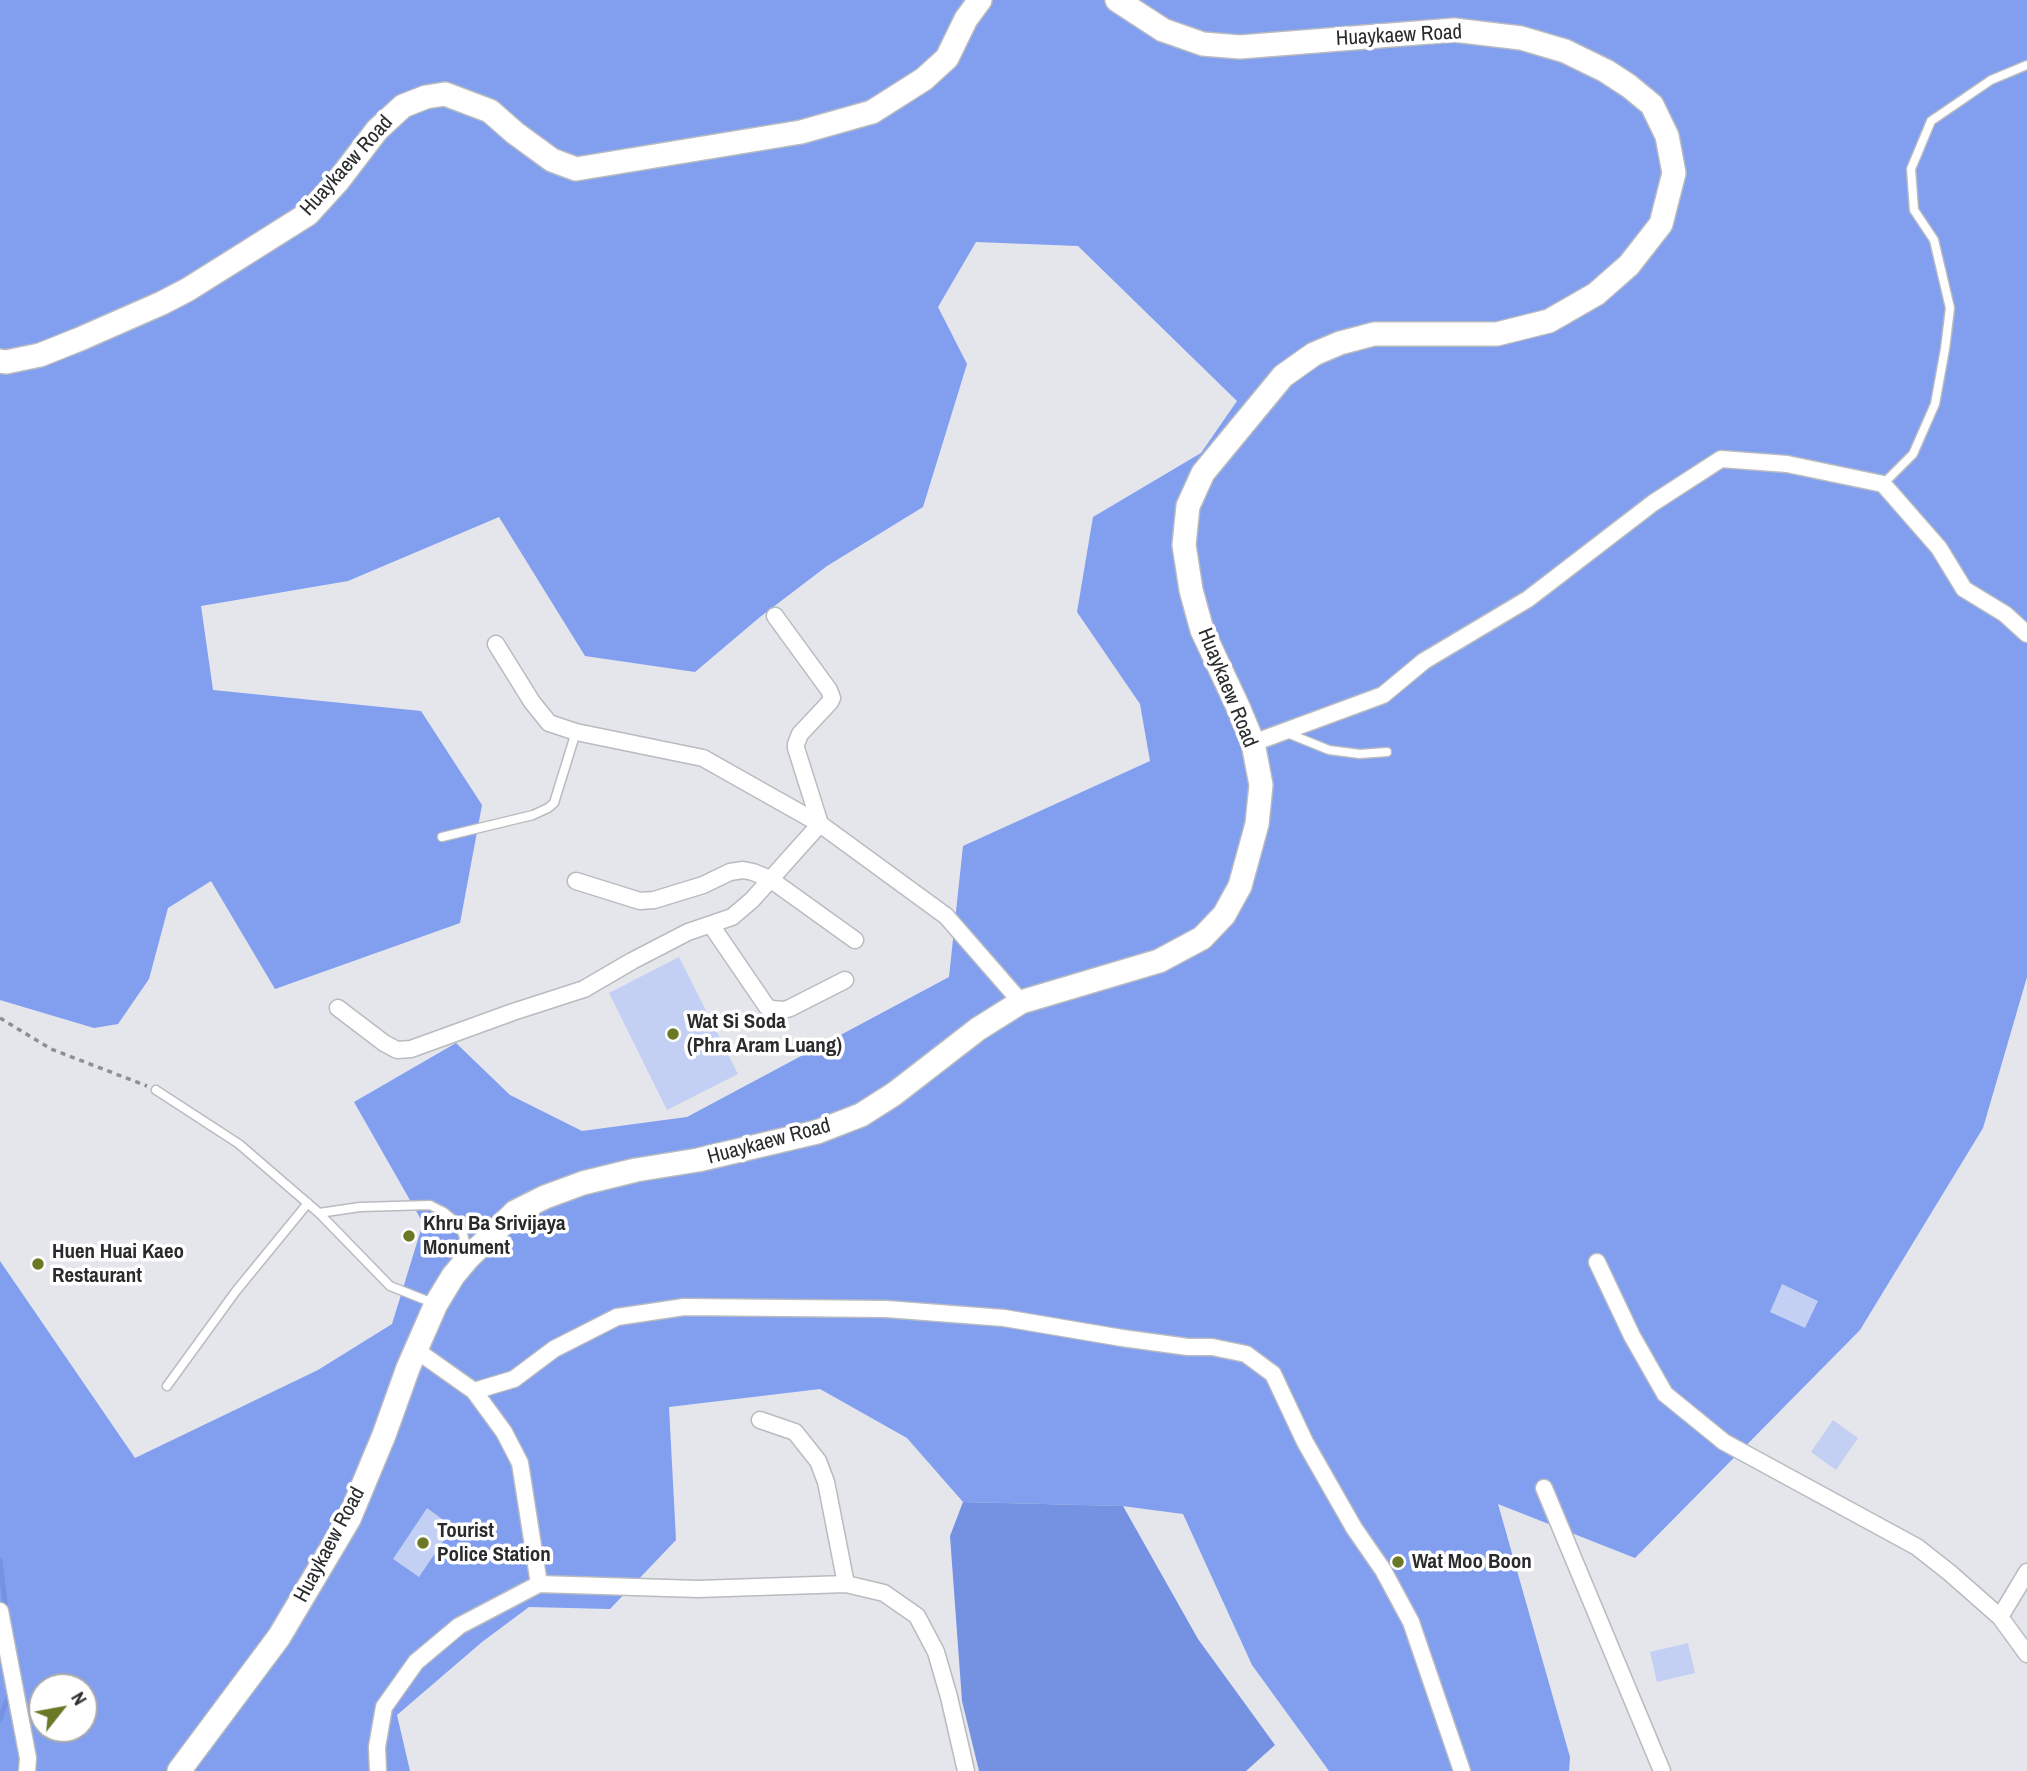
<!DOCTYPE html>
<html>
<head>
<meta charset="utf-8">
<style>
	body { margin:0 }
	#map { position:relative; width:2027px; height:1771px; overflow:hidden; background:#e4e6ec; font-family:"Archivo Narrow",sans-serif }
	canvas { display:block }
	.north { position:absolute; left:28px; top:1673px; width:70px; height:70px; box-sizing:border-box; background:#fff; border:2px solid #aaaaab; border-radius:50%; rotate:59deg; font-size:19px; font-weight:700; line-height:28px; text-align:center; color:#2a2b2d }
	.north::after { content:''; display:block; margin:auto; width:24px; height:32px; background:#6b7926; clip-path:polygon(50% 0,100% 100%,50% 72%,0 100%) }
</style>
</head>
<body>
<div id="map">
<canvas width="2027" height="1771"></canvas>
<div class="north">N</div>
</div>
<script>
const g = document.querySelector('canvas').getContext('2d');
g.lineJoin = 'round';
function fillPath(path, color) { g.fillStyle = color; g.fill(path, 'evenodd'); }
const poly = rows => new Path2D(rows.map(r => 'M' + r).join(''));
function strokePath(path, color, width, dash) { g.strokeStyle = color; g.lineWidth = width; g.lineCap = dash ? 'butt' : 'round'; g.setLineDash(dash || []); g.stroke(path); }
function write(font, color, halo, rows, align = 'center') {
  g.font = font + ' "Archivo Narrow",sans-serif'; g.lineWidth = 7; g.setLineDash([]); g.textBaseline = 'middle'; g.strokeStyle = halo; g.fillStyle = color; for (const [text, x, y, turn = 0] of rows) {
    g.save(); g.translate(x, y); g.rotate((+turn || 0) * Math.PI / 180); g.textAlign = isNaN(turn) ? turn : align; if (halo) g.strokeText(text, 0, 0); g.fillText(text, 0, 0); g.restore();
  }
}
fillPath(poly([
	[0,0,2027,0,2027,977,1983,1128,1860,1330,1635,1558,1498,1504,1570,1757,1569,1771,1329,1771,1252,1665,1183,1514,1122,1506,963,1502,907,1438,820,1389,669,1407,676,1540,610,1609,529,1607,482,1642,397,1715,410,1771,0,1771,0,1261,135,1458,318,1370,392,1324,423,1223,354,1102,456,1043,510,1095,582,1131,687,1117,949,977,963,846,1150,761,1140,704,1077,612,1093,517,1201,453,1237,401,1078,246,976,242,938,307,967,364,923,507,827,566,760,617,695,672,585,656,499,517,348,581,201,606,213,690,421,711,482,805,460,923,275,989,211,881,168,908,149,979,118,1024,94,1028,0,1000],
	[42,1687,84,1687,84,1729,42,1729]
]), '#819eef');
fillPath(poly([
	[963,1502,1123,1506,1198,1639,1275,1745,1246,1771,979,1771,962,1701,950,1536]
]), '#7591e2');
strokePath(poly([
	[0,1561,6,1610],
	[0,1719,10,1692]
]), '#7591e2', 5);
fillPath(poly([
	[679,957,738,1074,667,1110,609,993],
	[1782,1284,1818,1301,1805,1328,1770,1312],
	[1833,1420,1858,1438,1836,1470,1811,1452],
	[427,1508,453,1527,419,1577,393,1559],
	[1688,1643,1695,1673,1657,1682,1650,1652]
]), '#c3d0f3');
const service = poly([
	[1883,484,1913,454,1935,404,1945,349,1950,308,1934,240,1914,210,1911,169,1931,121,1991,80,2027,65],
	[1287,733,1329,750,1360,754,1387,752],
	[442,837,533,815,548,808,554,803,576,732],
	[156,1090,239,1144,319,1213,390,1286,433,1303],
	[319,1213,360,1207,430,1205,444,1212,456,1222,463,1234,468,1256],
	[167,1386,236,1291,308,1203]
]);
const minor = poly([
	[496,644,532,702,549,723,576,732,703,758,820,824,946,916,1021,1002],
	[1253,743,1383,695,1424,661,1528,599,1653,503,1721,459,1787,464,1883,484,1939,548,1964,589,2005,614,2027,634],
	[576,881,640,901,654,900,703,885,730,872,743,870,753,872,770,879,855,940],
	[711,925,767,1007,772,1009,784,1010,790,1008,845,980],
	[338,1008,384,1043,397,1050,411,1049,513,1012,584,989,632,961,688,932,732,917,752,900,820,824,796,748,796,744,800,734,830,702,832,698,829,690,775,616],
	[1597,1262,1632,1336,1665,1394,1724,1442,1917,1547,1950,1573,2000,1617,2027,1654],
	[416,1350,474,1391,504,1432,520,1463,539,1584],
	[474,1391,514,1379,554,1349,617,1317,684,1307,886,1309,1004,1318,1122,1338,1188,1347,1212,1347,1246,1354,1273,1374,1305,1442,1354,1528,1383,1570,1411,1622,1462,1771],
	[760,1420,795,1432,818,1461,826,1482,846,1584],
	[1544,1488,1662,1771],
	[0,1611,28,1758,27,1771],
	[2000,1617,2027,1572],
	[378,1771,377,1747,384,1707,416,1662,459,1626,539,1584,698,1589,846,1584,884,1593,917,1616,936,1652,949,1697,966,1771]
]);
const secondary = poly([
	[0,361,6,362,40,355,80,339,162,303,187,290,227,265,308,214,338,181,377,130,403,106,426,97,445,94,490,111,515,133,552,160,576,169,801,132,872,112,924,79,947,58,966,19,980,0],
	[179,1771,279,1637,349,1519,384,1435,408,1368,436,1304,453,1276,468,1258,515,1212,545,1197,583,1183,636,1170,698,1160,817,1132,861,1115,894,1094,978,1029,1021,1002,1159,961,1202,938,1224,915,1240,886,1257,824,1261,785,1253,743,1239,709,1202,630,1191,590,1184,545,1188,506,1203,473,1283,376,1314,354,1340,343,1374,334,1497,334,1549,321,1596,294,1629,265,1661,224,1674,173,1667,136,1652,105,1629,86,1606,71,1565,51,1521,38,1454,30,1240,47,1203,44,1163,30,1117,0]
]);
strokePath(service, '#b8bbc0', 11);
strokePath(minor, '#b8bbc0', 19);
strokePath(secondary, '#b8bbc0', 26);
strokePath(poly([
	[0,1018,51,1049,147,1086]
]), '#8d8f93', 3.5, [5, 5]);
strokePath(service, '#fff', 8);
strokePath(minor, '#fff', 16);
strokePath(secondary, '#fff', 23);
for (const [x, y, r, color] of [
	[673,1034,7,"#6b7926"],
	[409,1236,7,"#6b7926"],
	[38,1264,7,"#6b7926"],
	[423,1543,7,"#6b7926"],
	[1398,1562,7,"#6b7926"]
]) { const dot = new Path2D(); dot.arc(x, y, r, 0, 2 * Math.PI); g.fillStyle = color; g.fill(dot); strokePath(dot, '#fff', 2.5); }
write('21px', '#2a2b2d', '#fff', [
	["Huaykaew Road",1399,36,-3],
	["Huaykaew Road",347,166,-48],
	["Huaykaew Road",1227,688,68],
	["Huaykaew Road",769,1142,-15],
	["Huaykaew Road",330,1545,-62]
]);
write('bold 21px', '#2a2b2d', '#fff', [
	["Wat Si Soda",687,1022],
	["(Phra Aram Luang)",687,1046],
	["Khru Ba Srivijaya",423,1224],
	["Monument",423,1248],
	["Huen Huai Kaeo",52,1252],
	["Restaurant",52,1276],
	["Tourist",437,1531],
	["Police Station",437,1555],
	["Wat Moo Boon",1412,1562]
], 'left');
</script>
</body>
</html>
